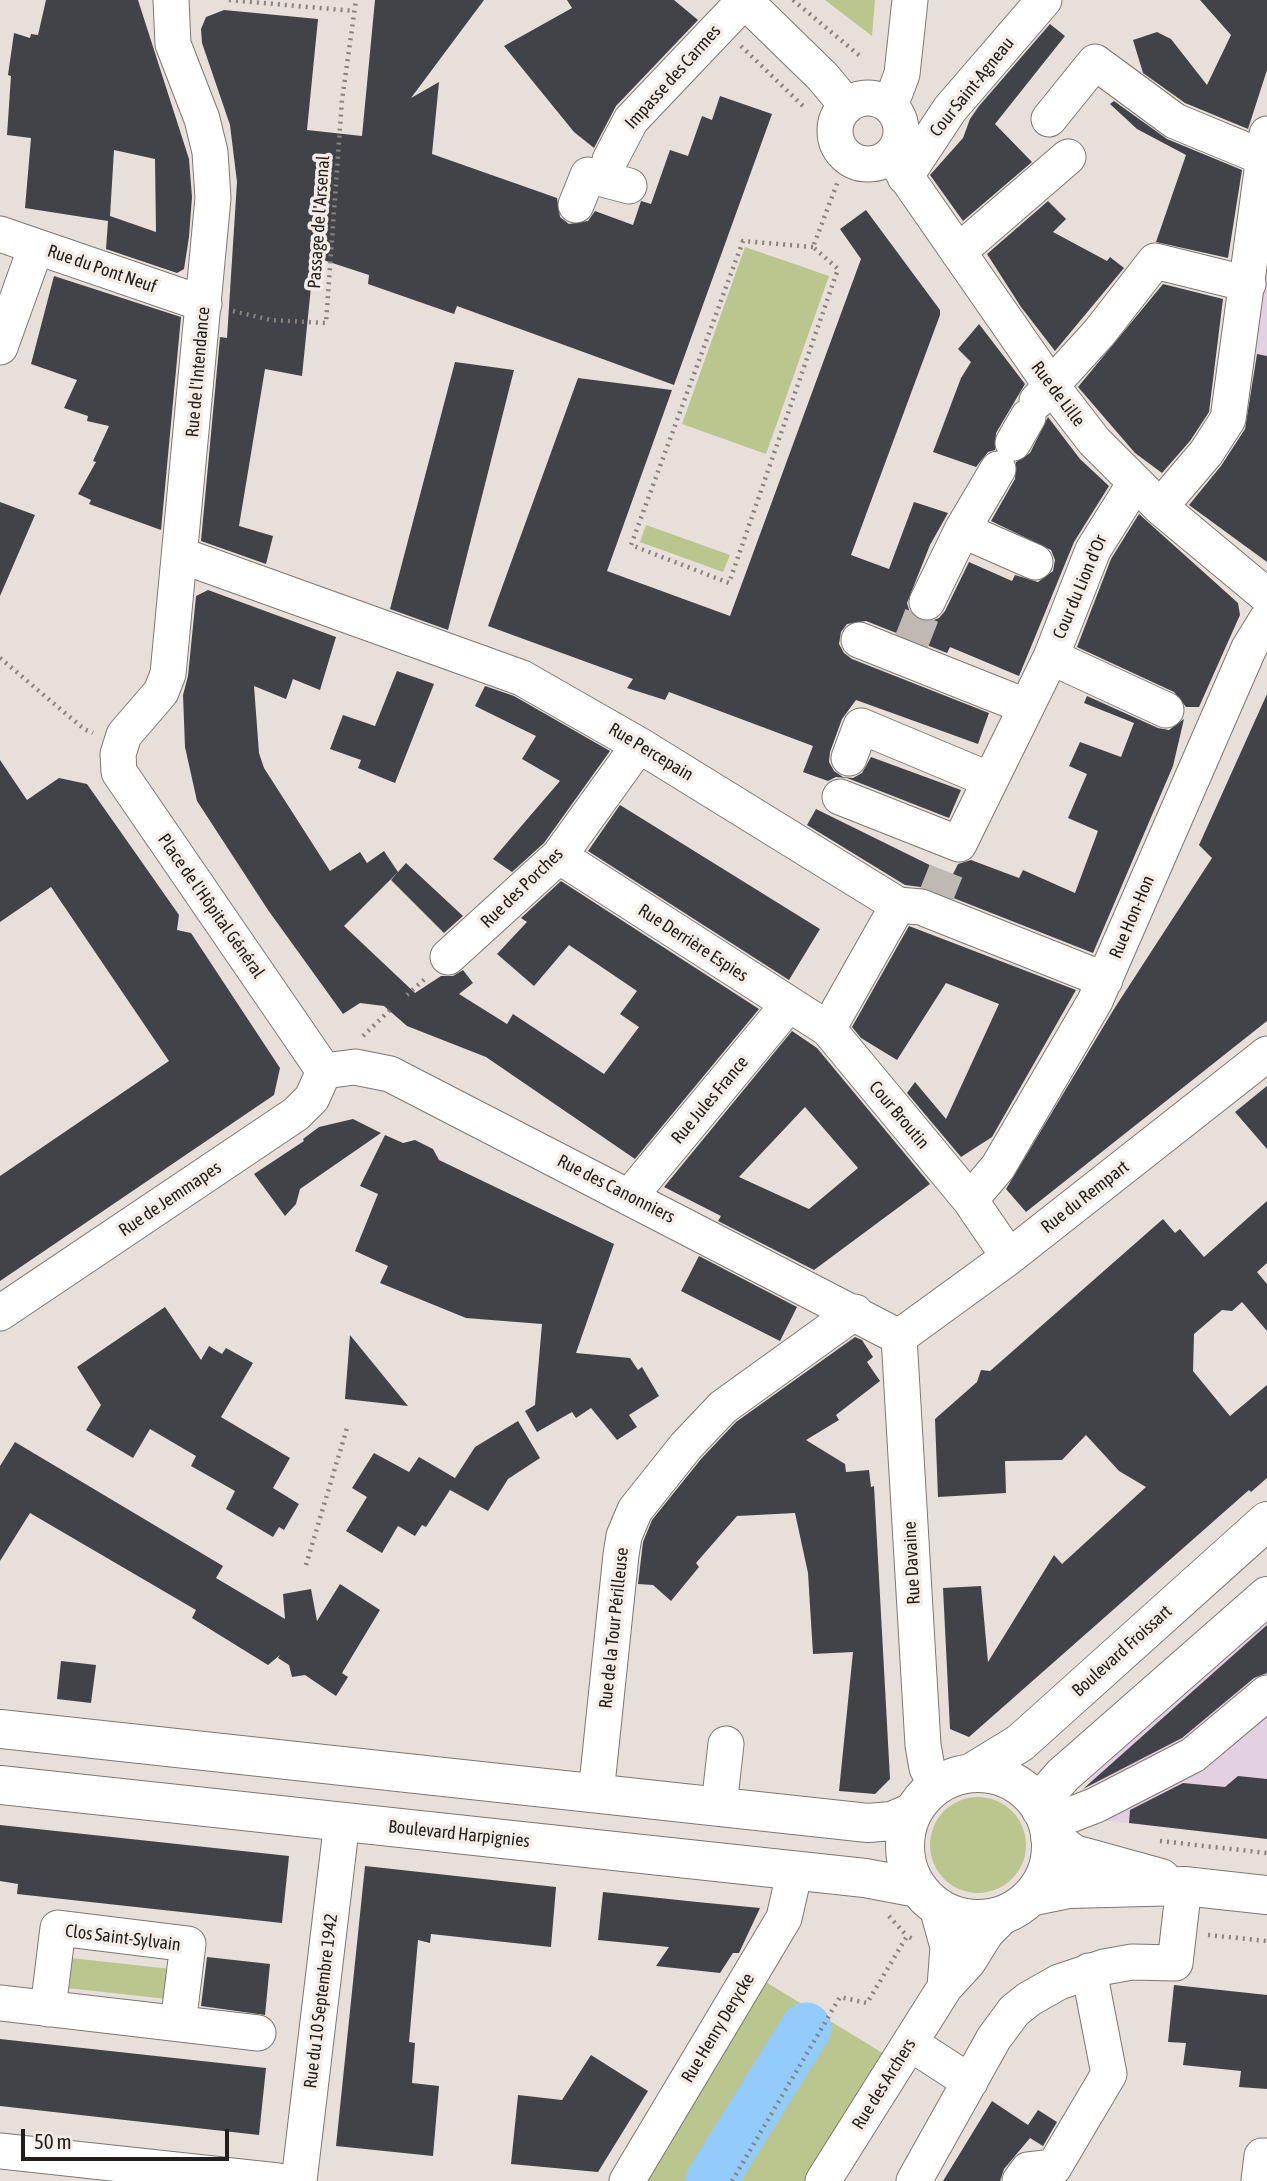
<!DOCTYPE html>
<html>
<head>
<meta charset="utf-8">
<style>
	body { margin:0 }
	#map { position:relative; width:1267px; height:2181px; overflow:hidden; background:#e7e0da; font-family:"Asap Condensed",sans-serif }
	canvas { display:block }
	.scale { position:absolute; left:21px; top:2129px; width:208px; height:32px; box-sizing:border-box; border:4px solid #211e1c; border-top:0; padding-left:9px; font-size:21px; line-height:24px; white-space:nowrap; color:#211e1c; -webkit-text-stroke:5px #f4ede7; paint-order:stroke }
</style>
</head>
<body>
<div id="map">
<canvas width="1267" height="2181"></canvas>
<div class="scale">50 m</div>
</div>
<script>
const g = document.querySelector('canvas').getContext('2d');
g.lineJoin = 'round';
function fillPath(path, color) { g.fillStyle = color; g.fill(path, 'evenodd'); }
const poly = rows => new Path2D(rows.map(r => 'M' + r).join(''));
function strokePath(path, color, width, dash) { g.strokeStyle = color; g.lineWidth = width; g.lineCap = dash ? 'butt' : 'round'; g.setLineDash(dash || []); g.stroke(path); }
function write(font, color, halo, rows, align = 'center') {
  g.font = font + ' "Asap Condensed",sans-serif'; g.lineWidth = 7; g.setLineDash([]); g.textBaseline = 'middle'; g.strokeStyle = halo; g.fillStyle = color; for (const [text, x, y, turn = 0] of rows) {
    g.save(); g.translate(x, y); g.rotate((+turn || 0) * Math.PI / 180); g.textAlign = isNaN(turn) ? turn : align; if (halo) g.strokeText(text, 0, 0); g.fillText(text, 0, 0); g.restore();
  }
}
fillPath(poly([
	[1267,249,1267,356,1254,353],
	[1267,1621,1267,1839,1100,1820,1088,1780]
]), '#e3d1e2');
fillPath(poly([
	[825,0,875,0,872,36],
	[745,247,829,276,766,454,682,424],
	[646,525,730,555,723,572,640,542],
	'930 1845a48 48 0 1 1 96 0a48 48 0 1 1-96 0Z',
	[71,1958,171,1969,167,1999,67,1988],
	[764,1981,886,2055,808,2181,637,2181]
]), '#bac68e');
strokePath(poly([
	[711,2181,806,2028]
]), '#92cbfc', 51);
fillPath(poly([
	[46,0,138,0,189,159,192,197,189,237,184,269,177,273,106,249,108,221,25,208,31,138,7,135,11,76,8,75,14,33,30,38,31,34,38,35],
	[114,150,155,159,156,232,110,216],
	[375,0,484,0,411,98,439,82,432,154,557,198,560,217,569,224,588,221,595,211,633,225,641,201,651,204,670,150,688,156,702,116,712,120,720,96,772,114,674,385,457,306,454,314,368,284,369,275,314,257,302,376,265,369,239,526,273,536,266,564,201,541,220,337,227,338,237,182,230,125,202,43,201,29,206,17,224,10,318,19,307,130,362,136],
	[567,0,674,0,698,20,616,106,594,148,574,132,504,46,572,8],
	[1200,0,1267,0,1267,70,1248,129,1185,103,1143,73,1133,40,1157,32,1171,39,1207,85,1231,35],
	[1050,24,1065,36,995,124,1032,162,963,221,930,175,963,138,970,119,979,106],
	[1114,101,1167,139,1242,170,1228,258,1156,242,1186,155,1137,129,1110,104],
	[1048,201,1066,219,1053,232,1107,261,1110,257,1124,268,1055,351,1021,307,987,254],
	[866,210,940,310,940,315,851,555,889,569,914,502,948,513,930,545,907,603,910,613,918,620,929,622,939,618,945,611,969,562,1012,581,1015,575,1038,582,1053,571,1055,560,1051,550,991,521,1015,479,1016,462,1030,453,1048,417,1080,459,1109,486,1074,542,1019,676,950,647,947,653,866,621,847,624,841,632,839,644,844,653,852,659,989,713,978,744,856,700,842,719,830,752,829,762,834,771,843,777,853,778,862,773,871,757,961,790,949,818,847,778,836,777,828,781,803,772,813,746,669,692,665,700,627,688,633,679,488,626,578,378,672,390,607,571,730,616,861,259,840,229],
	[54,276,181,317,161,530,89,504,91,500,78,494,96,462,93,461,109,426,87,421,88,416,64,408,77,380,31,364],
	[1163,284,1223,299,1209,412,1190,441,1162,473,1135,453,1078,387],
	[979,324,1025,384,996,433,995,450,988,452,976,467,933,452,961,378,971,362,958,349],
	[1257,354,1267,356,1267,562,1189,505,1221,466,1245,429],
	[455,362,514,370,448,630,390,609],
	[0,502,35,515,0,596],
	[1139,514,1238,603,1240,615,1199,707,1186,707,1174,692,1077,647,1111,559],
	[208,590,336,637,320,690,293,679,286,699,254,686,259,753,264,768,330,871,360,852,367,863,384,851,398,872,344,926,415,993,441,976,453,976,463,970,473,983,459,994,507,1024,513,1014,604,1074,639,1027,620,1014,637,991,569,945,534,986,497,954,527,922,521,918,561,881,759,1009,635,1159,486,1057,407,1026,384,1006,360,1003,343,1014,268,910,197,801,185,747,183,695,188,676,196,596],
	[397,671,434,684,395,783,358,768,361,760,330,749,343,715,375,726],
	[485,686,514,696,610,751,544,843,512,872,493,859,560,781,522,759,536,736,475,706],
	[1267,694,1267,1021,1026,1212,1006,1189,1114,1009,1212,858,1199,845],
	[1087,696,1158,728,1169,730,1184,719,1173,766,1093,953,928,888,905,885,807,825,816,809,952,876,958,864,971,860,1019,878,1023,870,1075,893,1098,831,1068,818,1087,774,1069,766,1080,742,1121,757,1134,723,1084,703],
	[0,760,27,800,59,778,87,784,179,915,177,930,191,933,280,1068,274,1095,0,1281,0,1176,169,1061,51,887,0,922],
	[620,805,820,929,789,980,588,851],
	[406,863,463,916,444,933,391,880],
	[909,926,1076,990,992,1137,961,1157,907,1093,915,1082,946,1119,999,1004,946,983,897,1060,861,1038,852,1027],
	[792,1031,817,1048,930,1184,814,1270,718,1221,721,1216,664,1187],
	[805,1107,858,1168,809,1209,739,1177],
	[1267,1086,1267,1149,1235,1112],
	[353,1119,381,1133,300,1189,296,1204,285,1216,254,1174,304,1141,303,1139,319,1127],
	[385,1135,403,1143,415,1140,433,1149,439,1160,614,1244,576,1353,630,1358,638,1370,642,1367,659,1396,629,1415,637,1427,617,1440,591,1408,576,1418,572,1412,537,1432,525,1411,535,1405,542,1324,466,1318,380,1283,388,1266,355,1251,378,1194,360,1186],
	[1267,1201,1267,1263,1257,1272,1267,1284,1267,1331,1242,1302,1232,1311,1222,1310,1194,1334,1193,1371,1230,1416,1267,1385,1267,1478,1251,1492,1249,1490,969,1737,950,1729,943,1588,981,1586,988,1662,1054,1555,1062,1564,1146,1487,1119,1471,1086,1435,1062,1460,1005,1461,1006,1493,938,1497,935,1419,977,1382,981,1370,990,1371,1163,1219,1175,1233,1180,1229,1204,1257],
	[699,1256,797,1307,780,1341,681,1291],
	[165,1307,201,1360,209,1346,222,1354,226,1348,253,1363,221,1417,290,1458,273,1488,299,1504,284,1530,279,1527,273,1537,226,1509,235,1491,191,1466,196,1456,150,1429,133,1458,86,1430,101,1405,77,1367],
	[350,1335,408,1406,345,1399],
	[855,1337,862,1340,873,1357,867,1362,880,1381,836,1415,839,1420,806,1440,845,1464,846,1472,869,1470,871,1487,874,1486,890,1779,875,1794,839,1791,853,1652,813,1654,808,1573,795,1513,737,1516,696,1563,699,1567,671,1601,653,1585,638,1584,643,1542,652,1520,701,1459,736,1422],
	[518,1421,540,1458,508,1479,488,1511,450,1490,426,1527,422,1525,415,1536,398,1526,382,1553,346,1531,367,1497,352,1488,374,1453,409,1472,419,1457,455,1478,475,1447],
	[15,1442,223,1566,216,1578,285,1619,283,1594,311,1589,317,1621,340,1584,380,1610,342,1673,348,1677,336,1696,305,1675,292,1677,289,1665,278,1658,280,1655,268,1665,192,1618,196,1610,30,1513,0,1561,0,1466],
	[1267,1625,1267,1673,1254,1678,1182,1738,1083,1789],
	[61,1661,96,1665,91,1703,57,1699],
	[1238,1776,1267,1779,1267,1839,1129,1823,1130,1810,1183,1783,1225,1787],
	[0,1825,289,1856,282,1923,17,1894,18,1884,0,1881],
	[365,1866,556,1887,551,1947,431,1934,430,1943,418,1940,409,2042,415,2043,412,2083,439,2086,433,2156,336,2146],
	[603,1892,697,1902,760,1908,739,1953,733,1953,720,1973,656,1966,669,1947,598,1940],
	[207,1957,270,1964,265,2015,201,2006],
	[1174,1985,1267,1995,1267,2089,1239,2087,1241,2071,1183,2065,1186,2043,1168,2042],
	[0,2039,266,2068,259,2135,0,2106],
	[591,2055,648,2091,598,2172,511,2164,518,2095,562,2100],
	[992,2101,1028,2125,1038,2110,1057,2122,1043,2146,1030,2138,1004,2169,1000,2181,943,2181]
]), '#424349');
strokePath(poly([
	[909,648,927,602],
	[934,901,946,871]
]), '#bfb9b4', 35, [35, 18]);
const minor = poly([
	[171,0,173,44,202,119,210,152,213,198,168,674,161,692,124,735,118,754,119,772,324,1071],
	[744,0,823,77,847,106],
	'835 131a33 33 0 1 1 66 0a33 33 0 1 1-66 0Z',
	[890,106,902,74,910,0],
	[1049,119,1095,62,1175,121,1262,157],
	[891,155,1050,384,1094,441,1160,507,1267,596],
	[610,160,631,120,745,0],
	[905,177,950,109,1044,0],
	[576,205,588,175,629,186],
	[0,234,204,304],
	[958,252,1068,157],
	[0,347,36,247],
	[1037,401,1099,333,1155,261,1248,284],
	[1013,443,1028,417],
	[998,469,962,530,1035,562],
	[1160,507,1206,453,1228,419,1267,134],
	[180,555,522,678,639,745,898,905,921,907,1105,980],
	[927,602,962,530],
	[859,640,1025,706],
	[1051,657,1166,710],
	[849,758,861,726,990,780],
	[840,797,959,844,1051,657,1093,550,1135,483],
	[559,856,828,1029,970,1200,1009,1257],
	[448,957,559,856,639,745],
	[828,1029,898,905],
	[324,1071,355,1067,390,1074,899,1337],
	[630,1196,789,1004],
	[970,1200,998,1167,1095,1001,1249,648,1267,619],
	[0,1313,296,1114,312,1098,324,1071],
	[899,1337,1009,1257,1267,1054],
	[899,1337,923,1745,927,1768,936,1786],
	[596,1794,621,1555,624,1536,635,1510,686,1446,723,1407,855,1312],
	[719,1806,726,1744],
	[1047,1824,1096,1805,1193,1755,1267,1693],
	[937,1907,948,1947,945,1987],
	[0,2003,258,2033],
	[48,2009,58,1928,188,1944,178,2024],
	[910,2043,970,2082],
	[0,2151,278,2181],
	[299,2181,342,1821],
	[627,2181,784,1918,795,1870],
	[823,2181,945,1987,968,1962,986,1933,1006,1913],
	[914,2181,994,2038,1014,2011,1029,1999,1059,1982,1104,1967,1132,1962,1175,1963,1184,1886],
	[1020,2181,1028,2170,1054,2167,1109,2074,1089,1971],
	[1259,2181,1262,2156,1267,2156]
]);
const major = poly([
	[0,1729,868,1823,892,1821,913,1812],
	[971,1773,1020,1743,1267,1521],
	'905 1846a73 73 0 1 1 146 0a73 73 0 1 1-146 0Z',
	[0,1785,865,1878,918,1888],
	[1041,1810,1049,1791,1063,1775,1267,1596],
	[1050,1837,1074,1854,1161,1878],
	[1030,1897,1069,1889,1184,1886,1267,1895]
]);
strokePath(minor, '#7d7772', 37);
strokePath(major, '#7d7772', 40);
strokePath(poly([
	[229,0,354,11],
	[793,0,860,56],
	[741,46,805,108],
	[813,247,743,241,631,545,729,583,838,269,813,247,838,181],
	[233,311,271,320,326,323,342,100,356,0],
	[0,658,84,729,93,733],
	[407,995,427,977],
	[363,1036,390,1010],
	[306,1565,347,1428],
	[1160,1841,1267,1853],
	[889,1916,907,1936],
	[1208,1935,1267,1941],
	[732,2181,840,1997,867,2003,907,1936,913,1939]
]), '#88837f', 4.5, [2, 5]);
strokePath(minor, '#fff', 35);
strokePath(major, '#fff', 38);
write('18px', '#211e1c', '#f4ede7', [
	["Impasse des Carmes",673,77,-48],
	["Cour Saint-Agneau",972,87,-51],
	["Passage de l'Arsenal",319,222,-86],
	["Rue du Pont Neuf",102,269,19],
	["Rue de l'Intendance",198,372,-85],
	["Rue de Lille",1058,394,53],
	["Cour du Lion d'Or",1080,587,-67],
	["Rue Percepain",651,752,31],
	["Rue des Porches",522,888,-44],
	["Place de l'Hôpital Général",211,906,55],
	["Rue Hon-Hon",1132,917,-67],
	["Rue Derrière Espies",693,943,33],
	["Rue Jules France",710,1100,-50],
	["Cour Broutin",899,1115,50],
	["Rue des Canonniers",616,1189,27],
	["Rue du Rempart",1085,1197,-38],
	["Rue de Jemmapes",170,1199,-34],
	["Rue Davaine",912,1563,-93],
	["Rue de la Tour Périlleuse",614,1628,-84],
	["Boulevard Froissart",1122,1651,-42],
	["Boulevard Harpignies",459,1834,6],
	["Clos Saint-Sylvain",123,1938,7],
	["Rue du 10 Septembre 1942",321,2001,-83],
	["Rue Henry Derycke",718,2028,-59],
	["Rue des Archers",884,2084,-58]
]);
</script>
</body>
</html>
